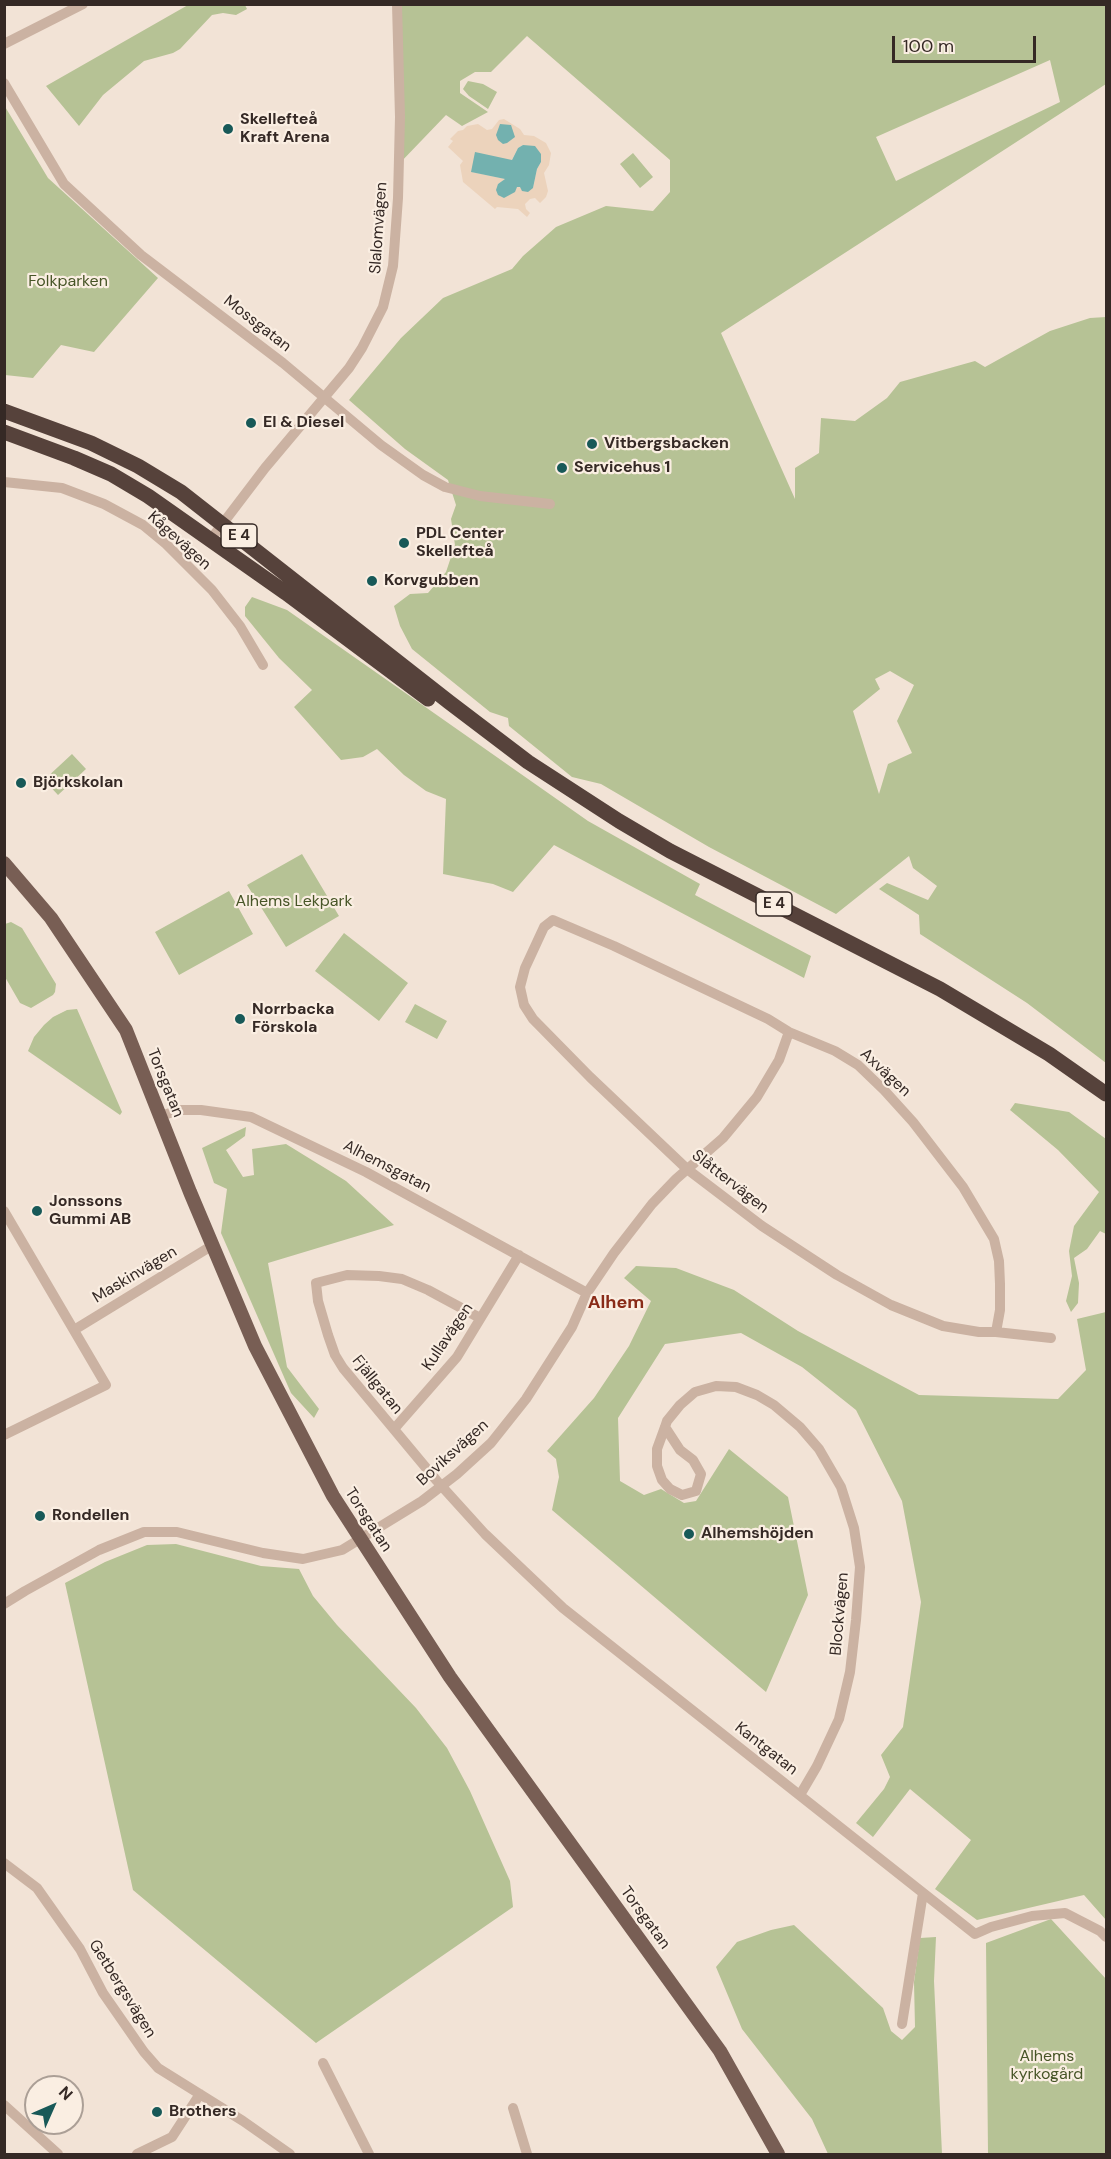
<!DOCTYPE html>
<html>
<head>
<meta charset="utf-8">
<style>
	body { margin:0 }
	#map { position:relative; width:1111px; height:2159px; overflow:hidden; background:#f2e3d6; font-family:"DM Sans",sans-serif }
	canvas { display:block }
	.frame { position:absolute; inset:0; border:6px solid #352925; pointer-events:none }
	.north { position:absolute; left:24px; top:2075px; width:60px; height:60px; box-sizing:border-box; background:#faeee2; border:2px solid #ab9f96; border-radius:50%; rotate:45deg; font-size:16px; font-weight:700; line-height:24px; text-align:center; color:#352925 }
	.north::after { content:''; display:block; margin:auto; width:21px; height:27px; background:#185958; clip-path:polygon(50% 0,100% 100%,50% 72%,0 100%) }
	.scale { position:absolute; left:892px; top:36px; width:144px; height:27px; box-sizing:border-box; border:3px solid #352925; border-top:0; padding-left:8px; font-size:18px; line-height:21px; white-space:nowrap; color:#352925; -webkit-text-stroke:4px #faeee2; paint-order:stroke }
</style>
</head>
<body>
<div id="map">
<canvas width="1111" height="2159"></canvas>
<div class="frame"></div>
<div class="north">N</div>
<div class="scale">100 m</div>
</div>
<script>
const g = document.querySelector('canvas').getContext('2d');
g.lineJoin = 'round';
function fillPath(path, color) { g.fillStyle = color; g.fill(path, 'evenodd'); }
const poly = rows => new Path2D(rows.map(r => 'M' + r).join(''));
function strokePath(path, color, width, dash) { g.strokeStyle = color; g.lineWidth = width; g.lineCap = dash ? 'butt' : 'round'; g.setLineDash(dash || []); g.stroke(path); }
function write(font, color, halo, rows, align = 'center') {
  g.font = font + ' "DM Sans",sans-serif'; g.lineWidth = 4.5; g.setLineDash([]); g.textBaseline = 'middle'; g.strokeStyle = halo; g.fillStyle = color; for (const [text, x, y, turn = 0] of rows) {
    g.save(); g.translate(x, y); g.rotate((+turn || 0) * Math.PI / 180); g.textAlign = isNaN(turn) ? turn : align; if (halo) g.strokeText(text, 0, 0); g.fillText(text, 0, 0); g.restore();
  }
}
fillPath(poly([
	[188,5,245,5,247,9,236,15,223,13,212,15,180,49,173,53,144,61,103,95,79,126,46,86],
	[397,5,1106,5,1106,84,721,333,795,499,795,468,819,453,821,418,855,421,887,398,900,382,975,361,985,367,1050,331,1090,318,1106,317,1106,1063,1027,1003,920,934,919,915,879,889,887,883,928,900,937,886,913,868,909,856,836,914,709,847,601,784,572,777,509,726,508,718,490,712,412,649,400,626,394,606,410,594,428,593,446,572,455,545,451,519,456,505,448,480,405,449,349,400,401,338,443,298,512,269,523,256,556,227,606,206,653,211,670,192,670,160,527,36,491,72,475,72,460,81,460,93,488,112,462,126,446,115,398,165],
	[1050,60,1060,102,896,181,876,137],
	[890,671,914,685,897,721,912,753,888,764,879,794,853,711,880,689,875,679],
	[468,81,483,84,497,92,488,109,469,96,463,89],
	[4,105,48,178,158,278,94,352,61,345,33,378,5,375],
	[633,153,653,177,640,188,620,164],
	[252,597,287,610,588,821,700,884,695,895,811,956,804,978,554,845,513,892,493,884,443,874,446,799,426,791,404,775,377,749,363,757,341,760,294,707,312,690,279,658,245,616,245,607],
	[72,754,86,769,58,795,44,780],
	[302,854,339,916,286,947,247,885],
	[229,891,253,934,179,975,155,932],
	[11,922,22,928,56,984,55,992,53,995,31,1008,20,1003,5,977,5,924],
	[344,933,408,983,379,1021,315,971],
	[415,1004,447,1021,437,1039,405,1022],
	[77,1009,122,1112,120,1115,28,1051,34,1037,44,1025,53,1017,67,1010],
	[1015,1103,1069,1112,1106,1139,1106,1234,1100,1231,1087,1249,1074,1258,1079,1283,1078,1303,1071,1312,1066,1301,1072,1276,1069,1251,1074,1226,1099,1192,1058,1150,1010,1110],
	[246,1127,245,1136,226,1150,243,1177,254,1175,252,1149,286,1144,346,1181,394,1225,268,1263,287,1367,319,1409,314,1418,291,1393,221,1233,227,1189,214,1183,202,1148],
	[636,1266,676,1268,734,1290,798,1331,919,1395,1058,1399,1086,1370,1077,1319,1106,1312,1106,1920,1084,1895,977,1920,935,1889,971,1840,910,1789,873,1837,856,1823,884,1789,890,1777,881,1755,903,1727,921,1602,902,1501,856,1410,802,1367,741,1333,665,1344,618,1418,620,1481,644,1495,661,1489,684,1503,696,1501,729,1449,788,1497,808,1595,766,1692,552,1510,559,1477,556,1459,547,1451,594,1398,629,1346,651,1301,624,1278],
	[176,1544,261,1566,299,1569,313,1596,337,1625,416,1708,447,1748,470,1791,510,1881,513,1907,316,2043,133,1890,65,1583,105,1562,147,1545],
	[1051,1919,1106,1979,1106,2154,988,2154,986,1943],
	[794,1925,883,2008,891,2031,902,2040,915,2027,914,1982,920,1938,936,1937,934,1981,942,2154,828,2154,812,2119,742,2029,716,1967,737,1942,771,1930]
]), '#b6c295');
fillPath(poly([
	[504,119,520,129,524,135,534,136,546,143,551,153,549,165,544,173,548,191,546,197,540,203,535,198,530,199,525,204,526,209,530,213,527,217,518,209,497,207,495,209,463,182,460,165,463,161,448,147,453,141,450,139,458,131,463,130,467,126,478,124,487,130,492,129,499,120],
	[523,145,541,162,537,169,533,188,516,187,504,198,498,184,506,179,472,172,512,160,518,148]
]), '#ecd3bc');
fillPath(poly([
	[500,124,511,125,515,137,507,143,503,144,498,140,496,135],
	[523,145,535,146,541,154,541,162,537,169,533,188,528,192,522,191,520,187,517,187,515,192,504,198,498,195,496,190,498,184,505,179,471,172,475,152,512,160,518,148]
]), '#73b1af');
strokePath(poly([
	[4,44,83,4],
	[4,83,64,184,141,255,283,363,381,445,423,475,445,487,480,496,550,504],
	[4,482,62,488,104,504,143,525,166,544,212,590,240,626,263,665],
	[211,539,265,468,349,368,362,348,383,307,393,266,398,198,400,117,397,4],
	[160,1116,180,1110,201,1110,251,1117,366,1172,587,1293],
	[4,1211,106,1385,4,1435],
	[480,1318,428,1290,402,1279,379,1276,347,1275,316,1283,318,1301,328,1335,335,1355,343,1368,437,1481,485,1534,563,1608,975,1934,991,1927,1032,1916,1065,1913,1100,1931,1106,1937],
	[74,1330,213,1245],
	[996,1332,1000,1310,1000,1284,999,1261,994,1239,963,1187,913,1122,884,1090,858,1065,835,1051,789,1032,768,1019,614,946,553,920,544,927,525,968,520,987,524,1005,533,1019,590,1077,687,1169,762,1226,837,1275,891,1305,943,1326,979,1332,996,1332,1051,1338],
	[665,1427,680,1450,693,1460,701,1474,696,1491,682,1495,670,1489,662,1480,657,1466,657,1449,665,1427,667,1421,680,1405,695,1392,716,1386,736,1387,757,1395,774,1405,800,1427,819,1449,841,1487,854,1528,860,1567,856,1620,850,1672,839,1719,817,1766,800,1795],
	[394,1429,457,1357,519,1255],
	[4,1604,25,1591,99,1550,144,1532,177,1532,263,1553,303,1559,342,1550,422,1501,457,1474,491,1443,526,1399,572,1327,587,1293,614,1253,652,1204,676,1179,723,1138,757,1097,779,1060,789,1032],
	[4,1863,37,1888,80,1949,103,1993,144,2052,158,2068,243,2121,290,2154],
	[902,2024,923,1893],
	[323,2063,369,2154],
	[4,2105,58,2154],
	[513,2108,527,2154],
	[137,2154,172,2137,200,2094]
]), '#cbb2a2', 10);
strokePath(poly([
	[4,863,51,918,126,1030,190,1192,255,1346,333,1496,450,1677,720,2051,778,2154]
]), '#785e54', 14);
strokePath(poly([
	[4,411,91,443,138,466,181,492,449,702,528,762,619,821,670,851,940,989,1049,1054,1106,1094],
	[4,432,74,458,111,474,148,496,286,593,428,699]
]), '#56423b', 15);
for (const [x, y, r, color] of [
	[228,129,6,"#185958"],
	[251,423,6,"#185958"],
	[592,444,6,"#185958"],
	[562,468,6,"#185958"],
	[404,543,6,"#185958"],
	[372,581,6,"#185958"],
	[21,783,6,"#185958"],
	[240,1019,6,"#185958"],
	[37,1211,6,"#185958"],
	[40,1516,6,"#185958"],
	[689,1534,6,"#185958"],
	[157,2112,6,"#185958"]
]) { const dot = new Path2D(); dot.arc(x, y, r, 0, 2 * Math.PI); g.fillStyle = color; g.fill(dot); strokePath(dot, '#faeee2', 2); }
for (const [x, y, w] of [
	[239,536,36],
	[774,904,36]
]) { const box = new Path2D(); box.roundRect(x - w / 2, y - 12, w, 24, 4.5); g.fillStyle = '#faeee2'; g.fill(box); strokePath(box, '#352925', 1.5); }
write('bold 15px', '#352925', null, [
	["E 4",239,536],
	["E 4",774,904]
]);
write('bold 16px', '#352925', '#faeee2', [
	["Skellefteå",240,120],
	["Kraft Arena",240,138],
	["El & Diesel",263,423],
	["Vitbergsbacken",604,444],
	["Servicehus 1",574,468],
	["PDL Center",416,534],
	["Skellefteå",416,552],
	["Korvgubben",384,581],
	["Björkskolan",33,783],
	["Norrbacka",252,1010],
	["Förskola",252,1028],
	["Jonssons",49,1202],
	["Gummi AB",49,1220],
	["Rondellen",52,1516],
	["Alhemshöjden",701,1534],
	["Brothers",169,2112]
], 'left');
write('16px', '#352925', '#faeee2', [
	["Slalomvägen",379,228,-86],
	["Mossgatan",257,324,38],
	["Kågevägen",179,541,42],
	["Axvägen",885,1073,43],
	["Torsgatan",165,1083,68],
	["Alhemsgatan",387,1167,27],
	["Slåttervägen",730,1182,38],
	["Maskinvägen",135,1275,-31],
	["Kullavägen",448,1337,-56],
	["Fjällgatan",377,1385,51],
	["Boviksvägen",453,1453,-42],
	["Torsgatan",368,1520,57],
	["Blockvägen",840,1614,-85],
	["Kantgatan",766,1749,38],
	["Torsgatan",645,1918,54],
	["Getbergsvägen",122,1989,58]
]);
write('16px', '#475527', '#faeee2', [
	["Folkparken",68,282],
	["Alhems Lekpark",294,902],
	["Alhems",1047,2057],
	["kyrkogård",1047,2075]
]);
write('bold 18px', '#892b18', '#faeee2', [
	["Alhem",616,1303]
]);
</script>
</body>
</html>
